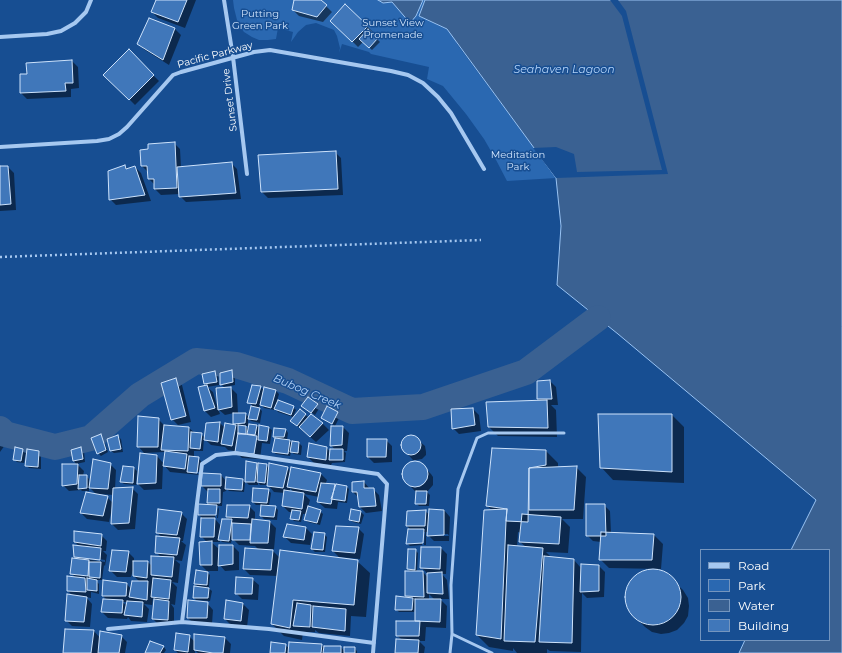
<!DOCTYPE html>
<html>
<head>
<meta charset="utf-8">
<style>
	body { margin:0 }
	#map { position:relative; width:842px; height:653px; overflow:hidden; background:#174e92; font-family:Montserrat,sans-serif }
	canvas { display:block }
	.legend { position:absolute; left:700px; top:549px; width:130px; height:92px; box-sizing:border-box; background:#174e92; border:1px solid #7495be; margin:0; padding:5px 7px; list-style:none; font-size:12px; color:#fff }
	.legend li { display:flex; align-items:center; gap:8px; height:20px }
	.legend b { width:20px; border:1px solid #7495be }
</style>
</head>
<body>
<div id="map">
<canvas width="842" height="653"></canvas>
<ul class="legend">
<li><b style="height:5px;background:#a6c8f0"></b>Road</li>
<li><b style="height:11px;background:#2a68b1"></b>Park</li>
<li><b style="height:11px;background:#3a6192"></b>Water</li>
<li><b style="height:11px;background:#4077ba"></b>Building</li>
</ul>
</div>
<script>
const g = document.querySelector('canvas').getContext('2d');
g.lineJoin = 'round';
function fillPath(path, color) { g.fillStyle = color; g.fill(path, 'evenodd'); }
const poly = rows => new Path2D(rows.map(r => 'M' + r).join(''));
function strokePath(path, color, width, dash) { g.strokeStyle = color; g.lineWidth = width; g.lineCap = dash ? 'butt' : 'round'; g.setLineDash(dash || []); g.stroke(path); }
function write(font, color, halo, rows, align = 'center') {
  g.font = font + ' Montserrat,sans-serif'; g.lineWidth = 3; g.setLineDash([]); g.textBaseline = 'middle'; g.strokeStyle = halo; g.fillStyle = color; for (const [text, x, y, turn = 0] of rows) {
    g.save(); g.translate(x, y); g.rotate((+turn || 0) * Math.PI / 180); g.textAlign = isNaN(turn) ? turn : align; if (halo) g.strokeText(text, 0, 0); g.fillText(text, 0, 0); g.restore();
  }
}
fillPath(poly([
	[233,0,425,0,419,16,454,33,457,44,556,178,507,181,495,158,484,139,466,114,443,86,427,79,429,67,371,54,369,52,342,44,339,53,340,48,337,36,334,30,316,23,306,25,298,32,291,42,293,32,278,28,276,39,268,40,259,40,252,37,244,32,238,24,234,8]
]), '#2a68b1');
const water = poly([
	[378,0,423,0,416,16,410,23,392,2,383,3,378,0],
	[425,0,842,0,842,653,739,653,745,640,829,640,829,550,791,550,816,500,618,334,557,285,561,226,556,178,447,29,419,16,425,0]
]);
fillPath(water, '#3a6192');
strokePath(water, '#99c3f3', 1);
fillPath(poly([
	[610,0,618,0,626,11,668,174,556,178,533,148,556,147,574,154,577,172,662,170,622,16]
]), '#174e92');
fillPath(poly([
	[157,0,196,0,185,28,158,18,152,12],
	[295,0,320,0,332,12,323,22,299,16,293,10],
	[345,5,373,32,372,34,380,42,372,50,363,42,358,47,332,21],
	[149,19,175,29,181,35,169,65,145,50,138,44],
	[129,51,159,81,135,105,105,75],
	[72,61,78,67,79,88,71,89,71,97,27,99,21,93,21,75,28,75],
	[174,143,180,149,181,168,231,163,237,169,241,199,186,202,180,196,180,194,161,195,155,189,155,185,149,179,148,172,142,166,149,150],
	[335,152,341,158,343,195,268,198,262,192,259,156],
	[125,166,128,169,135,167,141,173,151,201,116,205,110,199],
	[0,167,8,167,14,173,16,210,0,211],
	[232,371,235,374,235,385,224,387,221,384],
	[215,372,218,374,219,385,207,387,213,392,217,406,218,406,217,389,231,388,237,394,238,414,246,414,249,418,252,405,248,402,260,387,265,391,265,389,276,391,279,394,277,401,293,407,296,410,293,417,278,412,275,408,274,410,264,408,260,403,259,408,262,411,260,423,251,421,248,418,248,425,256,425,260,429,269,428,272,430,270,444,262,443,260,459,242,458,235,451,228,450,225,447,211,445,204,438,203,451,194,451,194,458,198,458,201,461,200,472,191,471,191,473,200,474,200,475,170,472,163,464,162,489,144,490,138,484,141,454,157,456,164,464,166,453,164,451,164,452,144,453,138,446,158,419,164,425,164,426,189,428,195,433,201,434,205,438,220,423,225,428,225,424,237,426,234,423,234,413,225,415,218,409,220,414,211,417,205,411,199,388,208,386,205,384],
	[245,426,250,426,249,430],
	[176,379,182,385,191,422,178,425,172,419],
	[550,381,556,387,558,405,551,405,556,410,557,437,498,436,489,427,541,401,538,399],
	[317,404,320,407,315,415,302,406],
	[327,407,338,413,340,416,335,426,322,417],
	[473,409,479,415,481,431,459,434,453,428],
	[300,410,309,418,311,415,323,424,329,430,316,442,294,423],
	[672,415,684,427,684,483,613,480,601,467],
	[343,427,349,433,347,451,344,451,346,453,345,462,332,463,331,465,314,463,308,457,326,448,331,452,335,450,331,445],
	[286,430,288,433,287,440,290,441,292,443,299,443,302,446,301,455,294,454,291,452,290,456,276,454,273,452,276,438,274,436],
	[101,435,103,438,108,452,101,456,98,453],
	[410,436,413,436,418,440,425,446,426,452,426,455,422,459,416,460,413,460,403,449,402,443,405,438],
	[118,437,121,439,123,452,114,453,111,451],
	[0,440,5,445,0,452],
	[386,440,392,446,392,462,374,463,368,457],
	[81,448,84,451,85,462,76,464,74,461,72,451],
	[23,450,26,453,24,463,17,462,14,459],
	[546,451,558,463,558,468,576,467,586,477,583,519,562,519,570,527,568,553,546,552,552,558,574,560,581,568,599,566,605,572,604,597,587,598,582,593,581,652,550,651,547,649,547,653,517,653,513,648,513,651,489,647,477,635,492,510,487,506],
	[518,532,521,533,520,542,526,547,517,547],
	[38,452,41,455,41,469,29,468,26,465],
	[247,462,256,464,259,466,266,465,269,468,287,468,291,472,321,474,327,480,325,485,335,485,336,487,346,486,349,489,347,503,338,502,337,509,325,508,318,502,319,497,304,494,310,500,308,507,320,511,323,514,320,525,308,522,305,519,307,514,303,514,301,522,294,521,291,518,292,512,289,512,283,506,285,493,274,492,268,485,260,485,258,482,258,485,249,485,246,482],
	[290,488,294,493,290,492],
	[414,462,421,464,431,474,433,477,433,485,427,492,430,495,429,506,419,506,416,503,416,492,404,480,403,472,404,469,410,463],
	[110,464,116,470,115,489,132,488,138,494,135,529,118,530,112,524,113,508,112,508,109,522,87,519,81,513,97,495,89,487,89,491,82,491,81,490,69,491,63,485,78,465,84,471,83,476,86,476,89,479,89,485,90,485],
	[99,494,114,495,113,503,107,497,99,495],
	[123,467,134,468,137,471,136,485,124,484,121,482],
	[203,474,221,475,226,481,243,480,245,483,244,492,229,491,227,489,226,491,223,492,222,506,216,506,218,507,216,507,215,518,213,518,215,520,216,520,221,526,231,520,227,517,249,506,255,512,255,520,270,522,276,528,274,549,263,549,263,550,273,551,280,558,357,561,370,573,366,617,351,616,350,636,319,633,315,630,315,632,303,632,302,640,284,636,272,624,278,576,250,575,244,569,259,550,255,546,239,545,232,538,231,543,222,542,220,540,220,542,211,542,218,548,218,558,219,558,233,546,239,552,239,570,225,571,218,563,218,571,207,571,201,565,207,542,201,536,203,519,199,515,211,506,208,503,209,493,202,486],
	[364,482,370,489,373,489,379,495,382,511,366,513,360,507,358,497,353,492],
	[268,490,271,493,269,506,275,507,278,510,277,520,264,519,261,516,262,505,256,505,253,502],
	[604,505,610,511,611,533,654,535,663,544,661,569,609,568,600,559,601,542,593,541,587,535],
	[218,507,219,509,218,518,217,518],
	[352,510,361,512,364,515,361,524,353,522,350,520],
	[444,510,450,517,449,541,434,541,428,535,428,532,426,532,426,545,424,545,425,532,423,532,422,545,410,546,407,543,411,530,407,526,425,511,430,515],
	[433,534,448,534,449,536,433,536],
	[181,513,187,519,183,541,181,541,186,545,182,561,175,560,180,564,178,583,172,582,177,587,175,605,171,604,174,608,174,625,159,625,153,619,155,600,153,598,152,605,144,604,149,609,147,622,131,621,128,617,127,619,108,618,102,612,108,601,103,596,127,584,131,589,140,582,134,576,134,570,133,570,131,577,117,577,111,571,128,552,134,558,134,562,148,562,152,566,161,557,156,552,162,538,157,532],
	[122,602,127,602,127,606,125,604],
	[287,525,306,528,312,534,310,545,291,543,285,537],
	[337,527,358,528,364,534,360,559,339,557,333,551],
	[324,534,327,537,325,552,315,552,312,549],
	[101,535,107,541,106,551,103,551,107,555,105,566,104,565,102,580,95,580,99,584,99,594,91,592,91,598,86,597,92,604,90,627,72,626,66,620,73,596,68,591,76,578,72,574,79,560,75,556,79,546,75,542],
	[79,556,105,560,105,562,79,558],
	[441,548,447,554,446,574,442,574,447,580,449,599,440,599,447,606,446,628,426,627,425,641,419,641,425,647,424,653,396,653,402,640,397,635,416,622,416,608,415,608,414,612,399,612,396,609,409,598,406,595,411,572,408,569,415,550,418,553,417,572,423,572,428,578,428,573,427,573,421,567],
	[429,594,435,600,429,600],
	[648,571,658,571,666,574,683,590,688,598,689,606,688,616,684,623,677,630,669,633,661,634,652,632,645,627,629,611,626,603,626,595,628,586,633,579,640,574],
	[208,573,210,575,209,587,207,587,212,591,210,601,196,600,194,598,199,588,195,584],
	[252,579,259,585,258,600,242,599,236,593],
	[207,603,213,610,212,624,194,624,188,618],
	[243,604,249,610,247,627,231,625,225,619],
	[65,630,94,631,100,638,121,636,127,642,125,653,64,653],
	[189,636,195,642,225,638,231,644,230,653,198,653,195,650,195,653,178,653,175,650],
	[150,642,164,647,166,650,164,653,146,653],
	[285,645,289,648,322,645,323,647,341,647,345,652,354,648,357,651,357,653,271,653]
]), '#0007');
strokePath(poly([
	[0,429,5,434,55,447,91,438,140,395,196,361,236,365,288,381,352,411,423,407,526,372,598,318]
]), '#3a6192', 26);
const building = poly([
	[156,0,187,0,178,22,151,12,156,0],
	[294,0,321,0,327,5,317,17,292,10,294,0],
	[345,4,368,26,352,42,330,21,345,4],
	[149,18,175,28,163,60,137,44,149,18],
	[368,29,378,38,369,48,359,39,368,29],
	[129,49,154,75,129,100,103,75,129,49],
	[72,60,73,83,65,83,66,91,20,93,20,74,27,74,26,63,72,60],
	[175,142,177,188,154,189,154,179,148,179,147,166,141,166,140,150,148,149,148,144,175,142],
	[336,151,338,189,261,192,258,155,336,151],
	[232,162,236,193,179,197,177,167,232,162],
	[125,165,126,169,135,166,145,195,109,200,108,171,125,165],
	[0,166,8,166,11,204,0,205,0,166],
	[232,370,233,382,220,385,220,373,232,370],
	[215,371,217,382,204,384,202,374,215,371],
	[176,378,186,416,171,420,161,383,176,378],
	[550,380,552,399,537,399,537,381,550,380],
	[207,385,215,408,204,411,198,387,207,385],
	[252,385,261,386,256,404,247,403,252,385],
	[231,387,232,407,218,410,216,388,231,387],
	[264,387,276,390,271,408,260,405,264,387],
	[308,397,318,404,311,413,301,406,308,397],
	[278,400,294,406,291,415,274,409,278,400],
	[547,400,548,428,488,427,486,402,547,400],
	[251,406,260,408,257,420,248,419,251,406],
	[327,406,338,412,332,424,321,418,327,406],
	[473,408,475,425,452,429,451,409,473,408],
	[300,409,306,414,297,426,290,421,300,409],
	[233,413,246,413,245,423,233,424,233,413],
	[311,414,323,423,310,437,299,427,311,414],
	[598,414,672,414,672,472,600,468,598,414],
	[138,416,159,418,158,447,137,447,138,416],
	[220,422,218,442,204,440,206,423,220,422],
	[225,423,236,425,232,446,221,444,225,423],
	[249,424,257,425,255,435,247,434,249,424],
	[164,425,189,427,188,451,161,450,164,425],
	[238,425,246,426,246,434,238,434,238,425],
	[259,425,269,427,267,441,258,440,259,425],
	[331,426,343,426,342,445,330,446,331,426],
	[274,428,286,429,284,437,273,437,274,428],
	[191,432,202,433,200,449,190,448,191,432],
	[238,433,257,436,254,454,235,452,238,433],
	[101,434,106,450,97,454,91,438,101,434],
	[118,435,121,449,110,451,107,439,118,435],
	'401 445a10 10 0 1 1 20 0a10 10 0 1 1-20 0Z',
	[275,438,290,440,288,454,272,452,275,438],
	[367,439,387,439,386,457,367,457,367,439],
	[292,441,299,442,298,453,290,452,292,441],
	[309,443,327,447,326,460,307,457,309,443],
	[15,447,23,449,21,461,13,460,15,447],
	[81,447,83,459,73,461,71,450,81,447],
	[492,448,546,450,546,465,529,468,528,522,506,521,507,509,486,506,492,448],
	[27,449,39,451,38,467,25,466,27,449],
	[330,449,343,449,343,460,329,460,330,449],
	[165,451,187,454,185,469,163,466,165,451],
	[140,453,157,455,156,483,137,484,140,453],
	[189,456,199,457,197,473,187,472,189,456],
	[93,459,111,463,108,489,89,488,93,459],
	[246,461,257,463,255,482,245,482,246,461],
	'402 474a13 13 0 1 1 26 0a13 13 0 1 1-26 0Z',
	[258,463,267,464,265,483,257,482,258,463],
	[269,463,288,467,283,488,267,486,269,463],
	[62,464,78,464,77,484,62,486,62,464],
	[123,466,134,467,133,483,120,482,123,466],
	[577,466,574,510,529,510,529,468,577,466],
	[291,467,321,473,316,492,287,487,291,467],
	[202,473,221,474,221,486,201,486,202,473],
	[79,475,87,475,87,488,78,489,79,475],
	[226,477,243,479,242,490,225,489,226,477],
	[364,481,364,488,374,488,376,506,359,507,357,492,352,492,352,482,364,481],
	[321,483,335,484,331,504,317,502,321,483],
	[336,484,347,486,345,501,331,499,336,484],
	[133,487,129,523,111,524,113,488,133,487],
	[253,488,269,489,267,503,252,502,253,488],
	[208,489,220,489,220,503,207,503,208,489],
	[284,490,304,493,302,509,282,506,284,490],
	[416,491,427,491,426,504,415,504,416,491],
	[86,492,108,496,103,516,80,513,86,492],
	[198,504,217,505,216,515,198,515,198,504],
	[586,504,605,504,606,536,586,536,586,504],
	[227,505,250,505,248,518,226,517,227,505],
	[261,505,276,506,274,517,260,516,261,505],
	[308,506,321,510,317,523,304,520,308,506],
	[158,509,182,512,177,535,156,533,158,509],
	[351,509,361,511,359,522,349,520,351,509],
	[429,509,444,510,444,535,427,536,429,509],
	[507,509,506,521,501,639,476,635,484,510,507,509],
	[292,510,301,511,299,520,290,519,292,510],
	[426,510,425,526,406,526,407,511,426,510],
	[522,514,561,517,559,544,519,542,522,514],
	[201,518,215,518,214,537,200,537,201,518],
	[222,519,232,519,229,541,218,540,222,519],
	[252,519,270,521,268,543,250,543,252,519],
	[232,523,251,524,250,540,232,540,232,523],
	[287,524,306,527,304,540,283,537,287,524],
	[336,526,359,527,355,553,332,551,336,526],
	[408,529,424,529,423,543,406,544,408,529],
	[74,531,102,534,101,546,74,542,74,531],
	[314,532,325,533,323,550,311,549,314,532],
	[601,532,654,534,652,560,599,560,601,532],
	[156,536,180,538,177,555,155,553,156,536],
	[212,541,212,565,200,565,199,542,212,541],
	[73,545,101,548,100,560,74,557,73,545],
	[219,545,233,545,233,564,218,566,219,545],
	[508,545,543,548,535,642,504,641,508,545],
	[421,547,441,547,440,569,420,568,421,547],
	[245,548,273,550,271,570,243,569,245,548],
	[408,549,416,549,415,570,407,569,408,549],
	[112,550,129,551,126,572,109,571,112,550],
	[280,550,358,560,354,605,293,600,290,628,271,624,280,550],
	[151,556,174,557,172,577,151,575,151,556],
	[544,556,574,559,572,643,539,642,544,556],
	[72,558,89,560,88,576,70,574,72,558],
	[133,561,148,561,147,578,133,576,133,561],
	[89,562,101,562,100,578,89,577,89,562],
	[581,564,599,565,599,591,580,592,581,564],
	'625 597a28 28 0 1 1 56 0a28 28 0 1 1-56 0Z',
	[196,570,208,572,207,585,194,584,196,570],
	[405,571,423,571,424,597,405,596,405,571],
	[442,572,443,594,427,593,427,573,442,572],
	[67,576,85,578,86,592,67,591,67,576],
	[236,577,253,578,252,594,235,594,236,577],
	[87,578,97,580,97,591,87,590,87,578],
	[153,578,171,580,169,599,151,597,153,578],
	[103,580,127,583,126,596,102,596,103,580],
	[132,581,148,581,147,600,129,597,132,581],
	[194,586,209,588,208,598,193,598,194,586],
	[67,594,87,597,84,622,65,621,67,594],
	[396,596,413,598,412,610,395,610,396,596],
	[103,599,123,600,122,613,101,612,103,599],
	[154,599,169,601,168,620,152,619,154,599],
	[415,599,441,599,440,622,415,621,415,599],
	[188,600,208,602,207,618,187,618,188,600],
	[226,600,243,603,241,621,224,619,226,600],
	[127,601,143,602,142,617,124,615,127,601],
	[297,603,311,605,310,627,293,626,297,603],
	[313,606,346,609,345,631,312,627,313,606],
	[396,621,420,621,419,636,396,636,396,621],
	[65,629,94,630,91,653,63,653,65,629],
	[100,631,122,635,119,653,98,653,100,631],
	[176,633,190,635,188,652,174,650,176,633],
	[194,634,225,637,223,653,213,653,194,650,194,634],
	[396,639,419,640,418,653,395,653,396,639],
	[150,641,164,646,160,653,145,653,150,641],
	[271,642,286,644,285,653,270,653,271,642],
	[289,642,322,644,321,653,288,653,289,642],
	[324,646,341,646,341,653,323,653,324,646],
	[344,647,355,647,355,653,344,653,344,647]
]);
fillPath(building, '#4077ba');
strokePath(building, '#cde2fb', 1);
strokePath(poly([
	[0,257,481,240]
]), '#a6c8f0', 2.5, [2, 3]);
strokePath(poly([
	[452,634,492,653],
	[450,653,452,634,451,585,458,489,477,438,488,433,564,433]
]), '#a6c8f0', 3);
strokePath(poly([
	[224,0,233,57,247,174],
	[0,37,47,34,61,31,75,23,86,12,91,0],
	[0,147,97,141,109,139,119,134,127,127,173,75,181,72,254,52,270,50,391,71,408,75,423,83,438,97,451,113,484,169],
	[182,622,202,464,216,455,235,453,378,474,387,484,373,653],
	[108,629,182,622,269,629,374,643]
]), '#a6c8f0', 4);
write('10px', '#cde2fb', '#174e92', [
	["Putting",260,14],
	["Green Park",260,26],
	["Sunset View",393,23],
	["Promenade",393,35],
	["Meditation",518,155],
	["Park",518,167]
]);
write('10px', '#fff', '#174e92', [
	["Pacific Parkway",215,55,-15],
	["Sunset Drive",230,100,-97]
]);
write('italic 11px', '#b3d2f7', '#174e92', [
	["Seahaven Lagoon",564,70],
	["Bubog Creek",307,392,23]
]);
</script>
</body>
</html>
